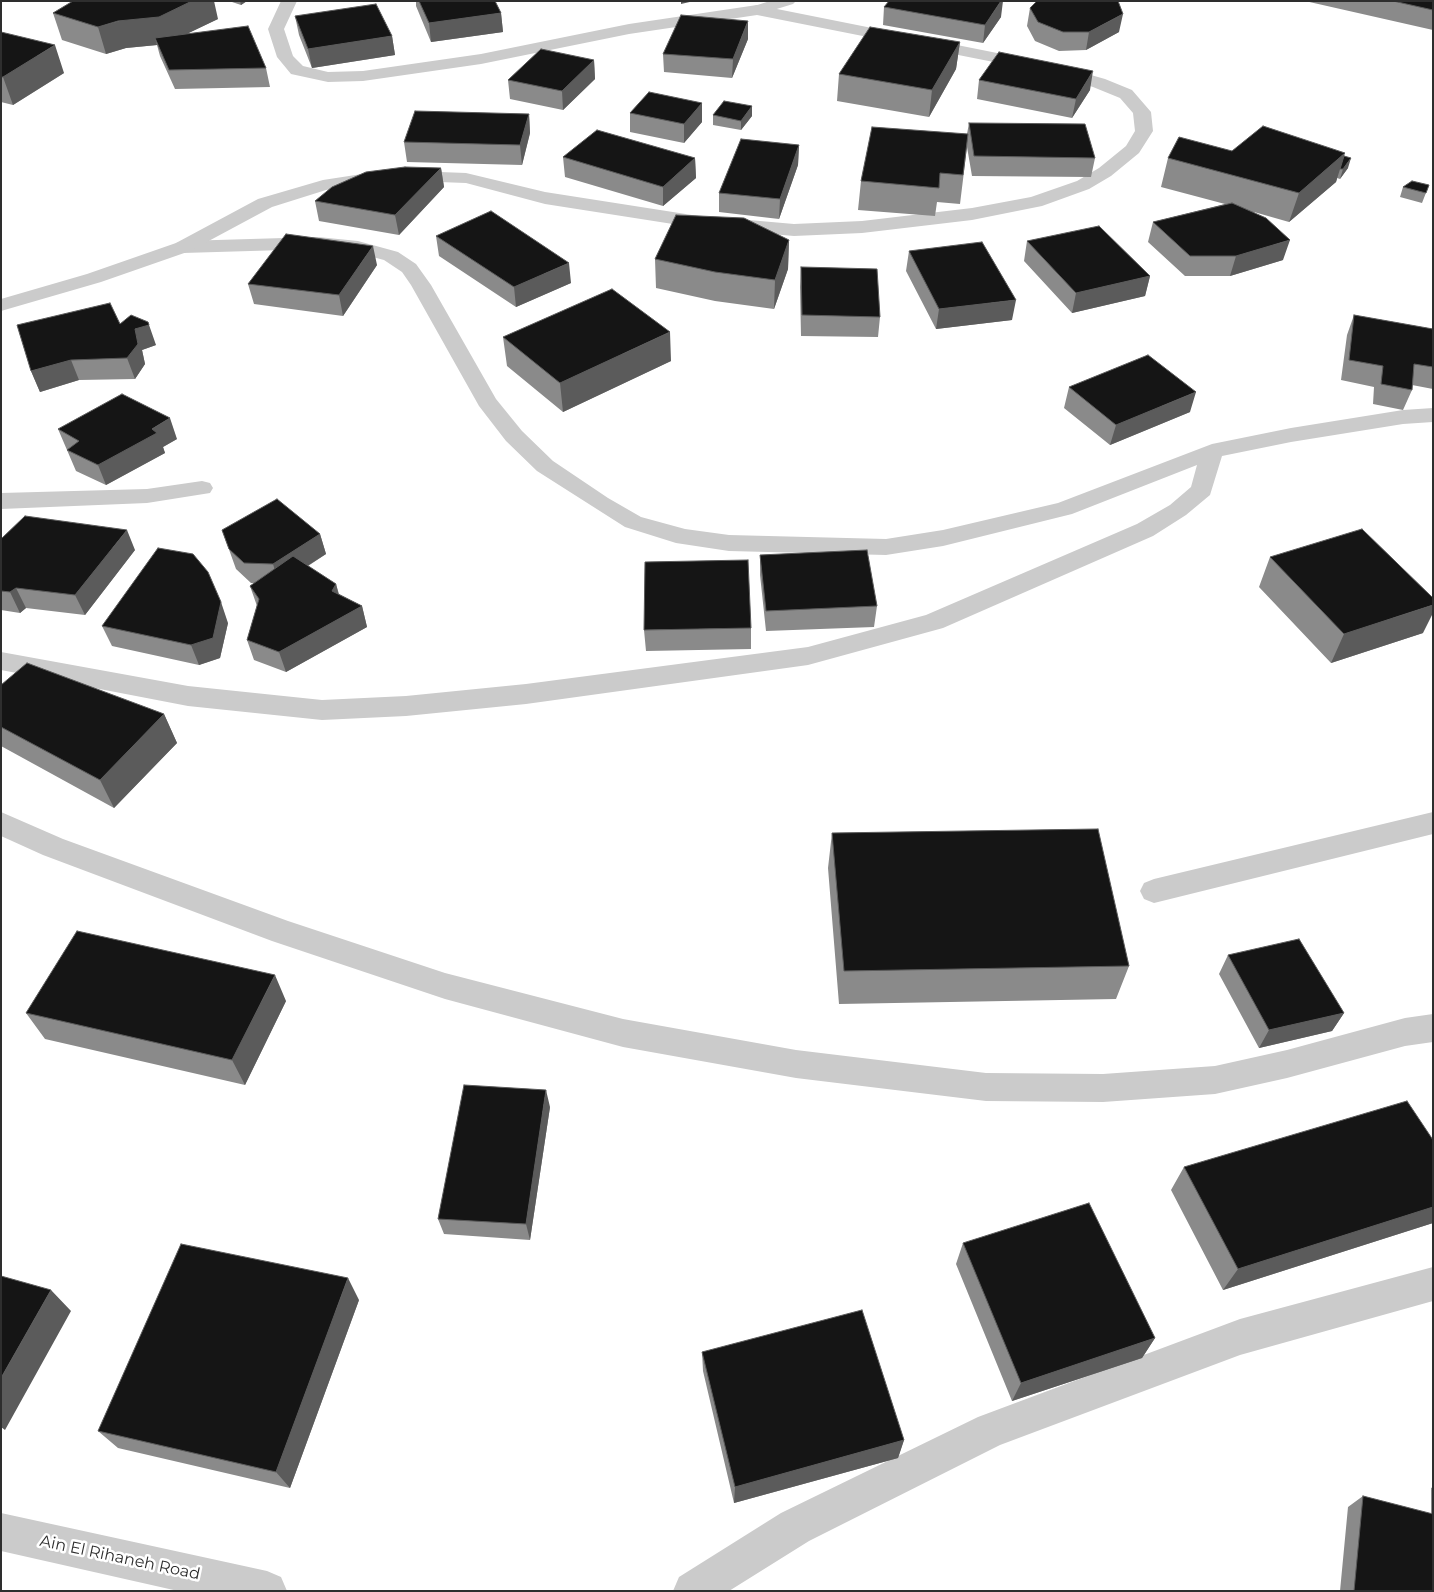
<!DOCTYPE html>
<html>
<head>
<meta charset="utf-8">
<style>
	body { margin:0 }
	#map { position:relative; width:1434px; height:1592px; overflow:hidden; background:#fff; font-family:Montserrat,sans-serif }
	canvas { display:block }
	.frame { position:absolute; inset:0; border:2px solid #2e2e2e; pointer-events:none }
</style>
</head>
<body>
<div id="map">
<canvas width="1434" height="1592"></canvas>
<div class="frame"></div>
</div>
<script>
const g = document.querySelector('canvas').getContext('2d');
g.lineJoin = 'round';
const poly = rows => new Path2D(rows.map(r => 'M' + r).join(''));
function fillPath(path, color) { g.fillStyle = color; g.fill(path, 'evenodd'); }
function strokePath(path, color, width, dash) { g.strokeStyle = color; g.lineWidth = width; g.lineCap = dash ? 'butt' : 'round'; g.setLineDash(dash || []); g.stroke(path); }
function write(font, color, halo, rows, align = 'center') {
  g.font = font + ' Montserrat,sans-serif'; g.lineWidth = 5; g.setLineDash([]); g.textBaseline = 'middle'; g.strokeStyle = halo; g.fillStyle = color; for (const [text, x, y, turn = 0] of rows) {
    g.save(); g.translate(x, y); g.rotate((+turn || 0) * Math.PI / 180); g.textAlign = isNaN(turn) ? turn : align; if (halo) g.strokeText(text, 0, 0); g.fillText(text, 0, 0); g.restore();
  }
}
fillPath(poly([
	[770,1,796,1,793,4,757,15,749,10,751,7,770,1],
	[318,237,358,241,398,252,416,264,431,285,496,399,522,431,553,461,608,498,641,517,685,529,729,535,886,539,943,530,1058,503,1212,444,1291,428,1403,410,1433,408,1433,422,1403,424,1291,442,1222,456,1210,495,1186,515,1153,536,943,628,808,665,526,704,406,716,322,720,188,706,1,670,1,652,188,686,322,700,406,696,526,684,808,647,926,615,1137,524,1170,505,1191,487,1197,465,1072,514,943,546,886,555,729,551,676,543,625,527,537,471,506,441,479,406,411,285,402,272,384,260,350,251,318,249,183,253,176,251,173,247,176,243,183,241,318,237],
	[202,481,210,483,213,488,210,493,147,503,1,509,1,493,147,489,202,481],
	[1,812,63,839,288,921,445,973,623,1019,796,1050,986,1073,1103,1074,1215,1066,1287,1050,1405,1018,1433,1014,1433,1042,1405,1046,1287,1078,1215,1094,1103,1102,986,1101,796,1078,623,1047,445,999,272,941,43,855,1,836,1,812],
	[1433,812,1433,834,1154,903,1144,899,1140,891,1144,883,1154,879,1433,812],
	[1433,1267,1433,1301,1240,1355,1000,1445,809,1541,729,1591,673,1591,679,1577,781,1513,978,1417,1240,1319,1433,1267]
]), '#cbcbcb');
fillPath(poly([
	[281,1,297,1,284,29,293,56,303,66,328,72,363,71,481,54,629,24,757,5,1052,64,1105,79,1132,90,1151,112,1153,131,1139,153,1111,176,1089,189,1042,206,972,220,862,233,794,236,692,227,545,204,466,183,413,181,362,184,326,190,272,207,190,251,101,282,1,311,1,299,87,274,176,243,258,199,323,180,362,174,413,171,466,173,545,192,692,215,794,224,862,221,972,208,1031,197,1077,181,1099,168,1126,146,1135,131,1133,113,1120,98,1093,87,1049,73,757,15,629,34,481,64,363,81,328,82,291,74,277,57,268,29,281,1],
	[1,1513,267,1571,281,1577,287,1591,178,1591,1,1551,1,1513]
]), '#cbcbcb');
fillPath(poly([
	[229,1,247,1,241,5],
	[416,1,495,1,501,13,503,32,431,42,416,6],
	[1305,1,1433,1,1433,30],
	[884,7,1001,17,983,43,883,25],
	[1030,8,1119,32,1086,50,1059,51,1035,41,1027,26],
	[53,13,218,19,188,33,266,68,270,87,175,89,160,56,157,45,126,48,106,54,62,40],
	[295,16,392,36,395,55,312,68,299,35],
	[1,32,64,73,13,105,1,102],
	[748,39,732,78,664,72,663,54],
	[960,42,956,69,929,117,837,101,839,74],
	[594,60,595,79,563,110,510,99,508,80],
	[979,80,1090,90,1072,118,977,99],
	[702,103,702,122,684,143,630,132,630,113],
	[752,106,752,116,741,130,713,125,713,115],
	[529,114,530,133,522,165,407,162,404,142],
	[969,123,1095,158,1091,177,972,176,967,147,960,204,937,202,935,216,858,210,861,181,967,134],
	[799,145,798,165,779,219,719,212,719,193],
	[1232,151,1344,156,1348,168,1340,179,1337,178,1336,182,1289,222,1254,212,1283,260,1230,276,1185,276,1148,242,1153,222,1225,204,1161,187,1168,158],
	[563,157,695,158,696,178,663,206,565,177],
	[441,168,444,187,399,235,319,221,315,201],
	[1429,185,1422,203,1400,197,1403,187],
	[436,236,571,283,516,307,439,256],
	[789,240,788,269,774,309,715,301,656,288,655,259],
	[1027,241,1150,276,1145,296,1072,313,1024,261],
	[909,251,1012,320,936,329,906,271],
	[377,265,343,316,254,304,248,284],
	[801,267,880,317,878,337,801,336,800,287],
	[1354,315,1433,329,1433,389,1412,385,1412,390,1403,410,1373,404,1374,387,1341,380,1347,335],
	[120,324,156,345,142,350,145,364,135,379,79,380,40,392,31,371],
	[503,337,671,361,563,412,507,366],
	[1069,387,1190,412,1110,445,1064,408],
	[58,429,177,439,163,447,165,453,106,485,76,471],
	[222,530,320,534,326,554,308,566,336,584,339,594,362,606,367,627,286,672,254,660,247,640,257,606,250,586,254,583,251,583,236,569],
	[1,539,135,550,85,615,26,608,20,613,1,610],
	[760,555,877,606,874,627,766,631,760,575],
	[1270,557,1423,633,1331,663,1259,587],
	[228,623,220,658,199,665,112,646,102,626],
	[751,628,751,649,646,651,644,630],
	[1,685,164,714,177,743,114,808,1,746],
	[832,833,1129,966,1116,999,839,1004,828,868],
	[1228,955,1344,1013,1332,1031,1259,1048,1219,974],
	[286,1001,245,1085,45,1039,26,1013],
	[550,1107,530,1240,444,1234,438,1219],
	[1433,1140,1433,1223,1223,1290,1171,1190,1184,1167],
	[963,1243,1155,1338,1142,1358,1012,1401,956,1264],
	[359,1300,290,1488,118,1448,98,1431],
	[702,1352,904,1440,898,1458,734,1503,703,1371],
	[1433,1487,1433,1591,1340,1591,1348,1507,1363,1496,1431,1514,1431,1488]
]), '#8a8a8a');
fillPath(poly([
	[192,1,214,1,218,19,166,44,155,38,157,45,126,48,106,54,98,27],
	[240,1,247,1,241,5],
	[681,1,694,1,681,4],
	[1001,1,1003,1,1001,17,983,43,985,25],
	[501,13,503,32,431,42,429,23],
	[1123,14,1119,32,1086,50,1089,32],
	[748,21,748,39,732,78,733,59],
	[392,36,395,55,312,68,308,49],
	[960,42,956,69,929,117,932,90],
	[55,45,64,73,13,105,3,77],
	[594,60,595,79,563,110,562,91],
	[1093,71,1090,90,1072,118,1076,99],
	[702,103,702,122,684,143,684,124],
	[752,106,752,116,741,130,741,121],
	[529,114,530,133,522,165,520,145],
	[799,145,798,165,779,219,780,199],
	[1345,153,1336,182,1289,222,1299,193],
	[695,158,696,178,663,206,663,187],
	[1351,158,1348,168,1340,179,1343,169],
	[441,168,444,187,399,235,395,215],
	[789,240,788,269,774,309,775,280],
	[1290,240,1283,260,1230,276,1236,256],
	[373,246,377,265,343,316,339,295],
	[569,263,571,283,516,307,514,287],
	[1150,276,1145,296,1072,313,1076,293],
	[1016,300,1012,320,936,329,939,309],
	[148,322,156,345,142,350,145,364,135,379,127,358,135,329],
	[670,332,671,361,563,412,560,383],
	[71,360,79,380,40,392,31,371],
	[1196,392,1190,412,1110,445,1116,425],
	[170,418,177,439,163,447,165,453,106,485,98,465,152,429],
	[127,530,135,550,85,615,75,595],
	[320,534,326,554,279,584,273,564],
	[336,584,341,604,332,591],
	[16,588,26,608,20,613,10,592],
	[221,602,228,623,220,658,199,665,191,645],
	[1433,605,1433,613,1423,633,1331,663,1344,634],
	[362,606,367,627,286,672,279,652],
	[164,714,177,743,114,808,100,780],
	[275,975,286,1001,245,1085,232,1060],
	[1344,1013,1332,1031,1259,1048,1269,1030],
	[546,1090,550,1107,530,1240,526,1224],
	[1433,1207,1433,1223,1223,1290,1238,1269],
	[348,1278,359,1300,290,1488,276,1472],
	[51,1290,71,1311,5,1430,1,1427,1,1378],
	[1155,1338,1142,1358,1012,1401,1021,1383],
	[904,1440,898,1458,734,1503,735,1487]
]), '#5b5b5b');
const building = poly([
	[73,1,192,1,159,17,118,21,98,27,53,13,73,1],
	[419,1,495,1,501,13,429,23,419,1],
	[889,1,1001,1,985,25,884,7,889,1],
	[1037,1,1118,1,1123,14,1089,32,1063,32,1038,22,1030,8,1037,1],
	[1393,1,1433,1,1433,10,1393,1],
	[376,4,392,36,308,49,295,16,376,4],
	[681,15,748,21,733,59,663,54,681,15],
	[248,26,266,68,169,70,155,38,248,26],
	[870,27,960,42,932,90,839,74,870,27],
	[1,32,55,45,3,77,1,77,1,32],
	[541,49,594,60,562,91,508,80,541,49],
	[999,52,1093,71,1076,99,979,80,999,52],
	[649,92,702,103,684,124,630,113,649,92],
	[724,101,752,106,741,121,713,115,724,101],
	[415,111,529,114,520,145,404,142,415,111],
	[969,123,1085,124,1095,158,974,156,969,123],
	[1263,126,1345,153,1299,193,1168,158,1179,137,1232,151,1263,126],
	[872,127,968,134,963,175,940,173,939,188,861,181,872,127],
	[597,130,695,158,663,187,563,157,597,130],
	[741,139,799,145,780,199,719,193,741,139],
	[1344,156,1351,158,1343,169,1340,169,1344,156],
	[405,167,441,168,395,215,315,201,332,187,366,172,405,167],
	[1412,181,1429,185,1426,193,1403,187,1412,181],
	[1232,203,1266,218,1290,240,1236,256,1190,256,1153,222,1232,203],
	[491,211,569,263,514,287,436,236,491,211],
	[676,215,744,218,789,240,775,280,715,272,655,259,676,215],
	[1099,226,1150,276,1076,293,1027,241,1099,226],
	[286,234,373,246,339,295,248,284,286,234],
	[982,242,1016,300,939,309,909,251,982,242],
	[801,267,877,269,880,317,802,315,801,267],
	[612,289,670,332,560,383,503,337,612,289],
	[110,303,120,324,131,315,148,322,149,325,135,329,138,344,127,358,71,360,31,371,17,325,110,303],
	[1354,315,1433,329,1433,367,1414,364,1412,390,1381,384,1383,366,1349,360,1354,315],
	[1148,355,1196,392,1116,425,1069,387,1148,355],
	[122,394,170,418,152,429,157,433,98,465,67,450,79,441,58,429,122,394],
	[277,499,320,534,273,564,244,563,229,549,222,530,277,499],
	[25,516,127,530,75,595,16,588,10,592,1,591,1,539,25,516],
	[1362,529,1433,598,1433,605,1344,634,1270,557,1362,529],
	[158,548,193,554,208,572,221,602,213,638,191,645,102,626,158,548],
	[867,550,877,606,766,611,760,555,867,550],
	[293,556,336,584,332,591,362,606,279,652,247,640,259,599,250,586,293,556],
	[748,560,751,628,644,630,645,562,748,560],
	[27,663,164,714,100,780,1,727,1,685,27,663],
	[1098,829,1129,966,844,971,832,833,1098,829],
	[77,931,275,975,232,1060,26,1013,77,931],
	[1299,939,1344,1013,1269,1030,1228,955,1299,939],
	[464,1085,546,1090,526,1224,438,1219,464,1085],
	[1407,1101,1433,1140,1433,1207,1238,1269,1184,1167,1407,1101],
	[1089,1203,1155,1338,1021,1383,963,1243,1089,1203],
	[181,1244,348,1278,276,1472,98,1431,181,1244],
	[1,1276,51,1290,1,1378,1,1276],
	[862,1310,904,1440,735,1487,702,1352,862,1310],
	[1363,1496,1433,1514,1433,1591,1354,1591,1363,1496]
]);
fillPath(building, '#151515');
strokePath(building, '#5b5b5b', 1);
write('16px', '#2e2e2e', '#fff', [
	["Ain El Rihaneh Road",120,1558,12]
]);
</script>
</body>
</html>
